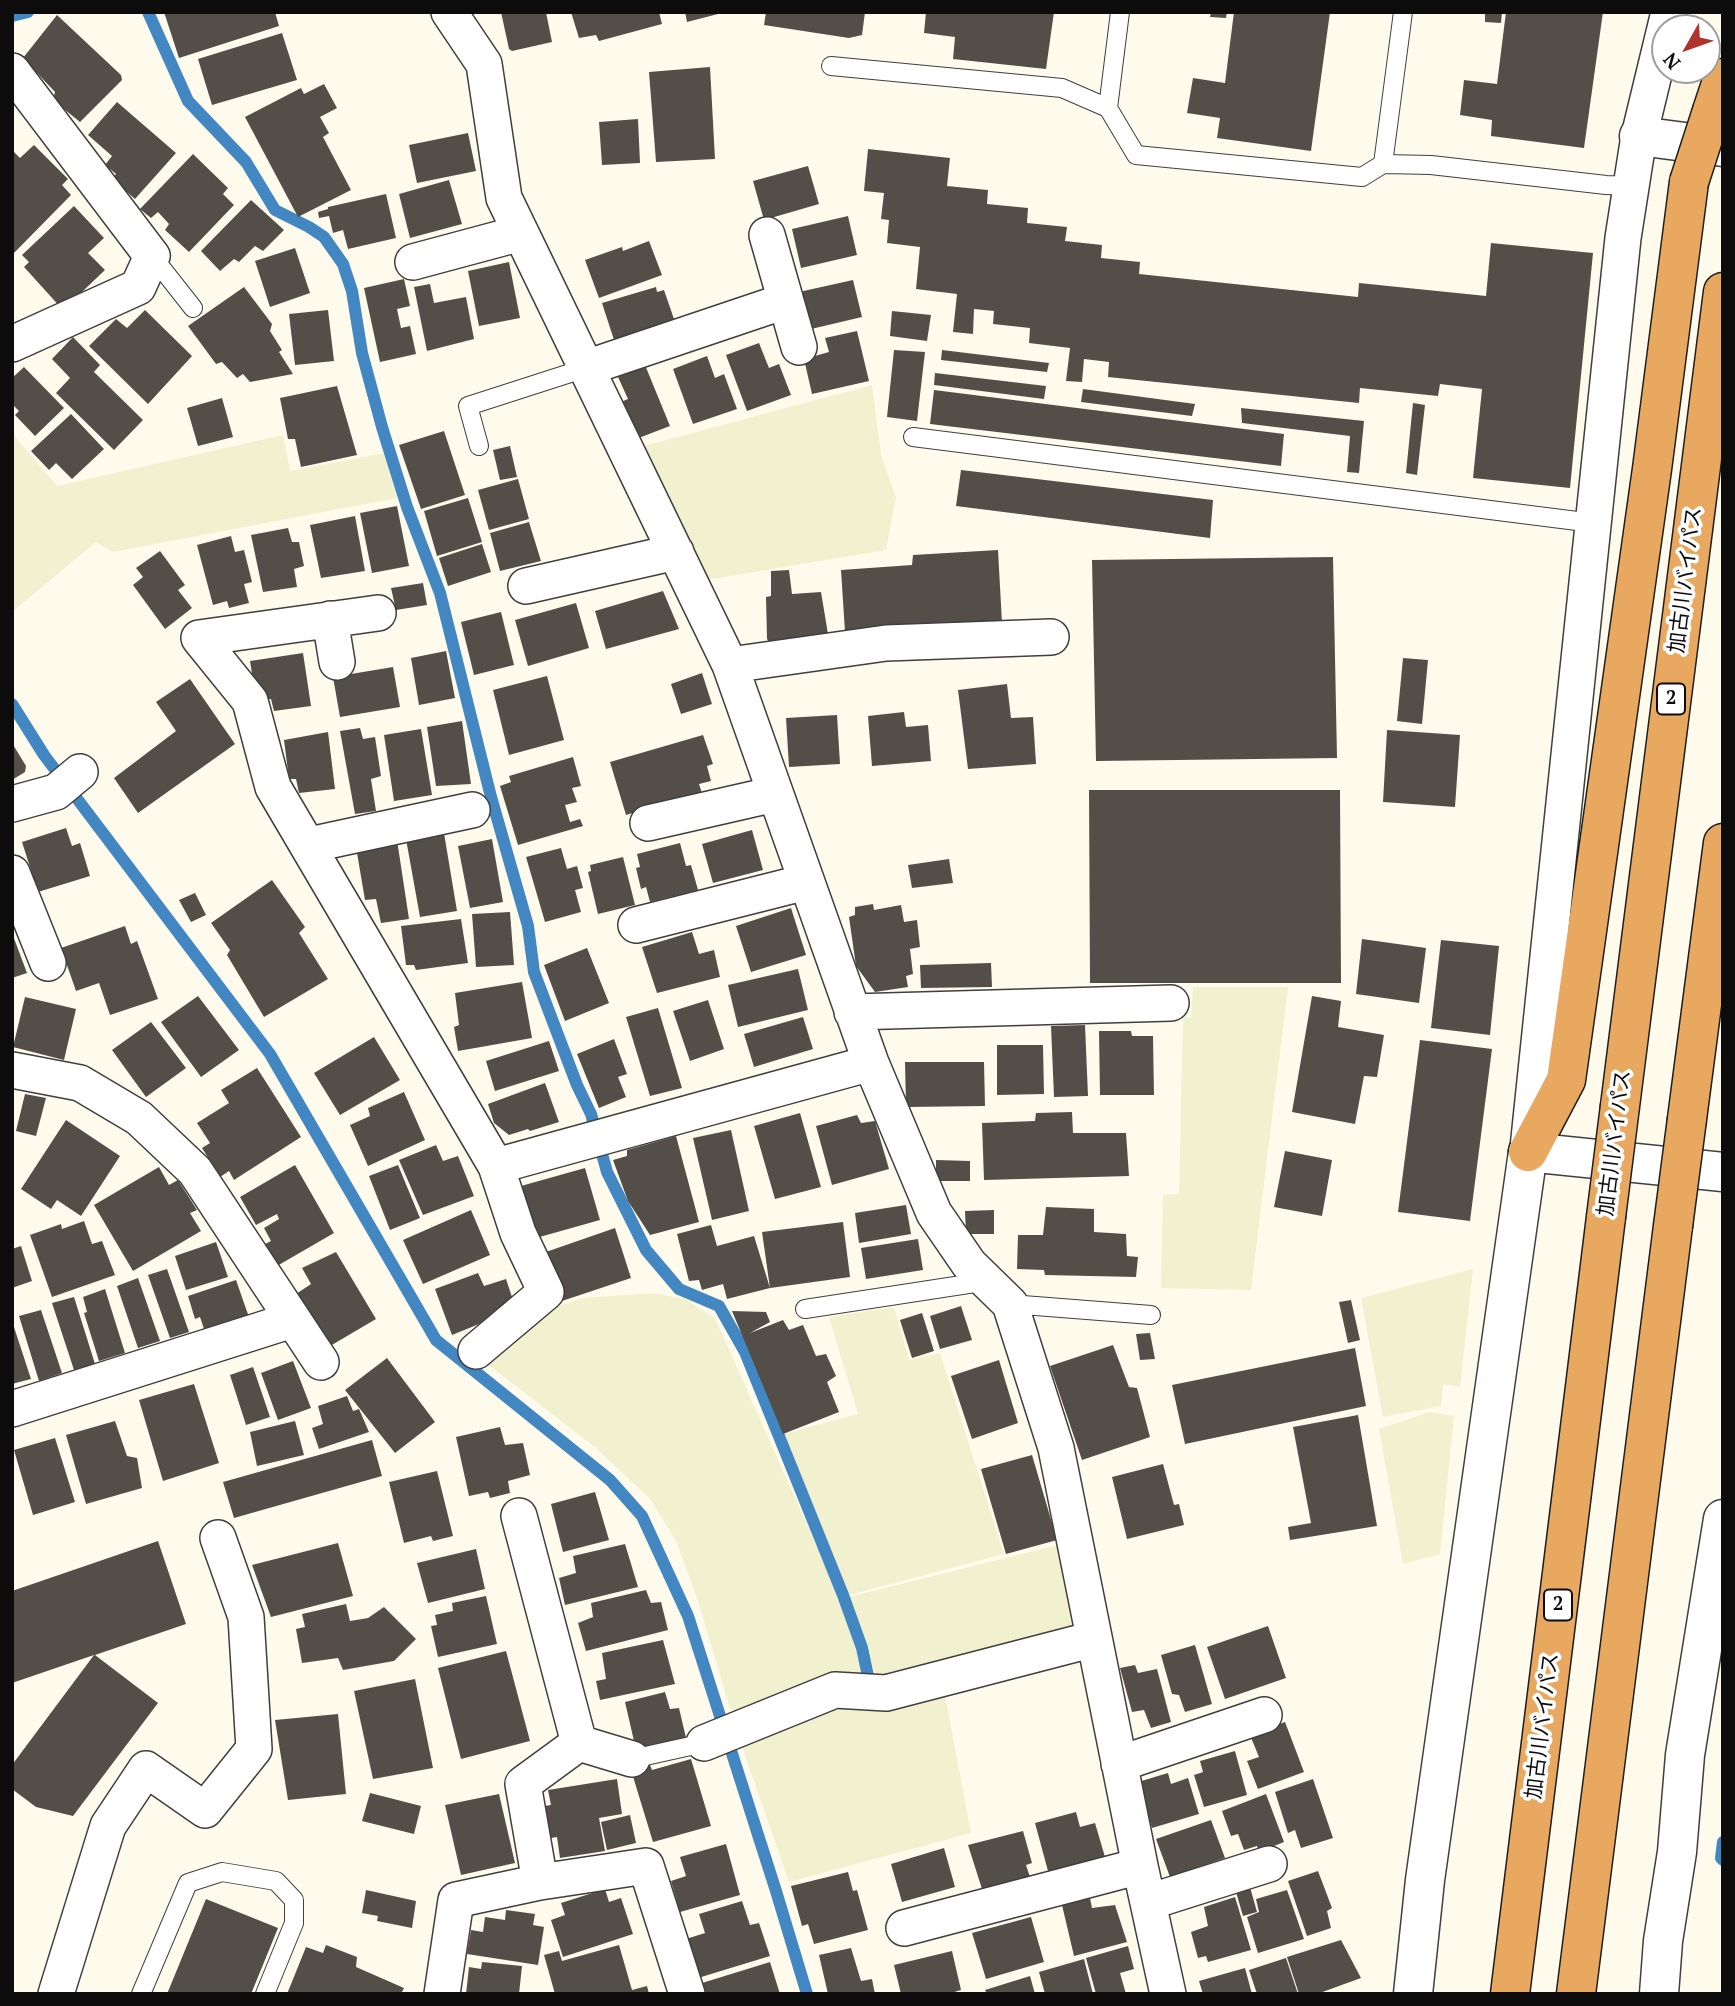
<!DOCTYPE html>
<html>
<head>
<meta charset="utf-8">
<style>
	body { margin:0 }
	#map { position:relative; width:1735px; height:2006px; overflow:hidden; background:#fefbed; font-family:"PT Serif",serif }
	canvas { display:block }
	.frame { position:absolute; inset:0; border:14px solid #0c0c0c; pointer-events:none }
	.north { position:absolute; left:1651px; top:14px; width:70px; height:70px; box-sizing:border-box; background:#fff; border:2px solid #9e9e9e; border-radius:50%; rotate:230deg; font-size:19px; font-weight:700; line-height:28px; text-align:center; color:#0c0c0c }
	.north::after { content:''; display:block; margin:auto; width:24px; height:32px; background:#b13330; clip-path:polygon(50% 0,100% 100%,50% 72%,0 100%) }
</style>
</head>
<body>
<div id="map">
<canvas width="1735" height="2006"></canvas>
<div class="frame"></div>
<div class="north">N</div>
</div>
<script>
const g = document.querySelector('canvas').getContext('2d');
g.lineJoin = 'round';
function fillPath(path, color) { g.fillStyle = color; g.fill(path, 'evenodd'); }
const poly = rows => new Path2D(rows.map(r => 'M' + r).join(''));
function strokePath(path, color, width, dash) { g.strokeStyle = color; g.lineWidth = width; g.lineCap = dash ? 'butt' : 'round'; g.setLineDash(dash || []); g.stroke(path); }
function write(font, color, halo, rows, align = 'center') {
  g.font = font + ' "PT Serif","Noto Sans JP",serif'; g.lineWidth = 7; g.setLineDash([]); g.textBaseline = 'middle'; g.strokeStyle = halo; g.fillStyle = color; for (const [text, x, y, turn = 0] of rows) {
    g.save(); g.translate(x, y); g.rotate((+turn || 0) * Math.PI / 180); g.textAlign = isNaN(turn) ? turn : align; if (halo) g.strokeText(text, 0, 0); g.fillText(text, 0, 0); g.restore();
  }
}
fillPath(poly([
	[872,385,881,455,896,497,886,550,707,580,640,447],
	[12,433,57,486,283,435,290,471,385,453,397,498,113,552,96,542,12,612],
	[1193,987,1288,987,1251,1290,1161,1288,1163,1195,1179,1194,1183,1018,1191,1018],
	[1473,1269,1460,1387,1443,1384,1441,1406,1383,1417,1361,1298],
	[653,1293,685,1299,715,1318,840,1599,865,1681,736,1718,733,1709,730,1709,698,1601,676,1541,650,1499,596,1448,486,1363,553,1308,582,1298],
	[894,1307,909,1360,940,1353,1004,1554,849,1595,783,1434,858,1414,829,1317],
	[1429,1412,1454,1416,1440,1554,1403,1564,1379,1429],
	[1066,1543,1081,1632,876,1675,849,1597],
	[944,1690,971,1833,789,1882,739,1738,837,1700]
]), '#f1f1cf');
strokePath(poly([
	[148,12,188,101,246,162,275,210,309,227,324,237,343,264,352,291,362,353,382,427,407,507,440,593,491,797,528,926,534,972,577,1085,591,1114,607,1172,646,1250,679,1289,719,1306,745,1352,843,1595,862,1648,868,1676],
	[12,16,28,12],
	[12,704,44,755,270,1054,436,1340,610,1480,642,1516,688,1616,776,1891,807,1994],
	[1723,1842,1721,1858,1723,1860]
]), '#4286c2', 12);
fillPath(poly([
	[164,12,275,12,279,26,179,58],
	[501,12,546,12,552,42,512,51,509,49],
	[571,12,659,12,662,24,599,41,596,35,579,38],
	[685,12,722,12,722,13,687,22],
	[766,12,865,12,862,35,849,38,764,25],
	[926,12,1054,12,1046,69,953,59,955,37,924,33],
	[1211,12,1227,12,1226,18,1210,17],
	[1234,12,1330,12,1311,151,1217,138,1220,118,1187,113,1193,78,1225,83],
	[1485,12,1502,12,1501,23,1485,22],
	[1506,12,1603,12,1584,148,1491,136,1492,120,1460,115,1464,80,1497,84],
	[57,15,121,75,122,80,80,122,53,100,55,92,23,58],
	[282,33,297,80,212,105,198,59],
	[710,67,715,159,656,162,649,72],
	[324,84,337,108,320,117,329,133,323,137,351,190,298,217,245,117,301,88,304,94],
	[117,102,176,153,135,199,112,179,116,174,105,165,112,156,88,135],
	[638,119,640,163,602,165,599,122],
	[468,133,476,171,417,183,409,145],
	[34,145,68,179,62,185,71,195,14,253,12,150,20,158],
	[868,149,950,158,947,186,988,190,987,204,1028,208,1027,223,1067,227,1065,241,1102,245,1101,258,1140,262,1139,274,1358,297,1359,283,1486,296,1491,243,1593,253,1570,488,1473,478,1482,389,1440,384,1438,396,1360,388,1359,403,1108,377,1109,362,1084,359,1082,382,1066,381,1070,348,1029,343,1030,328,993,324,994,311,974,309,973,334,953,332,957,294,916,289,920,247,887,243,889,220,881,219,884,193,864,191],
	[193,154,228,188,223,194,234,205,189,252,165,230,169,224,158,212,151,218,140,209],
	[808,166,819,204,764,220,753,181],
	[449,180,462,224,410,238,399,194],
	[386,194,396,238,348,249,343,230,333,233,329,216,319,218,318,212,328,209,328,207],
	[251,200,284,230,263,251,255,246,239,262,234,259,220,271,201,251],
	[74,206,104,238,88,253,105,270,63,310,24,267,29,262,22,255],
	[848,216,857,255,801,268,792,229],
	[649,241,662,275,599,298,585,260,622,247,623,251],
	[295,248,310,293,270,307,255,261],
	[509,262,520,318,479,326,468,271],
	[404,279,410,306,397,309,401,328,410,326,416,354,380,362,364,288],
	[853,280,862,317,807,330,799,292],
	[430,284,434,303,466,297,474,339,427,351,414,287],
	[244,287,272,324,270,331,282,350,279,352,293,374,250,382,243,374,237,378,222,362,216,364,188,326],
	[656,287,657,292,664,290,675,322,614,340,602,303],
	[145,310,192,356,148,404,89,346,116,319,127,328],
	[328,310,334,361,295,365,289,314],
	[892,311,931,315,927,341,890,336],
	[857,331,869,381,812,394,804,359,829,352,825,338],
	[73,337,100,365,94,372,143,420,114,450,56,393,70,378,52,359],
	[759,343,769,368,779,364,791,395,747,411,726,355],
	[894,350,925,352,917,421,887,417],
	[942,350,1049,363,1047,372,941,360],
	[707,356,715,378,724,374,737,409,693,424,673,369],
	[645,365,670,426,636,439,621,402,628,399,618,377],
	[24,367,64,408,35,436,15,415,19,411,12,404,12,378],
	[935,373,1046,386,1044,399,934,385],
	[337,386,357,455,301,467,295,439,288,439,280,398],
	[1083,389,1195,404,1192,416,1081,402],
	[934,390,1284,434,1281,466,930,424],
	[222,398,233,437,198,446,187,408],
	[1413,403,1425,405,1417,475,1406,473],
	[1241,408,1364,421,1359,473,1347,472,1350,436,1242,423],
	[71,414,104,449,72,479,56,463,49,470,31,451],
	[444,431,465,495,421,509,399,445],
	[510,446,517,477,500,480,493,450],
	[961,470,1213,500,1210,538,956,506],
	[518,479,529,519,489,530,478,490],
	[468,498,482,542,437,556,424,511],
	[397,506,409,566,372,573,360,513],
	[355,516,365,571,321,578,310,525],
	[529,522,541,561,500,571,490,533],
	[288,528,292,542,299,542,304,566,294,569,297,587,263,592,251,535],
	[231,536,235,552,244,550,252,582,244,584,249,603,229,608,227,601,213,605,197,545],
	[482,544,491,572,448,586,439,558],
	[998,550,1002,623,845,632,841,570,912,565,913,555],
	[160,551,185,585,178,590,192,608,165,629,133,585,143,577,136,568],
	[1333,557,1337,758,1096,761,1092,560],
	[789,570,792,594,821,592,828,634,826,638,769,642,767,639,766,597,771,596,771,571],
	[423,583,427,605,396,610,391,588],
	[663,591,679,629,606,649,595,611],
	[576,603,589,648,528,666,515,620],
	[501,612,514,665,474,675,461,622],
	[446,651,455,698,419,705,411,658],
	[303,653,311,706,274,711,271,699,256,700,250,661],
	[1403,658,1428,660,1422,724,1397,721],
	[393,667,400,707,340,717,333,677],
	[702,673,712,704,681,714,671,684],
	[547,676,564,740,509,755,493,690],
	[190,679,235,744,138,813,114,778,176,731,156,702],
	[1007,684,1011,718,1033,717,1036,764,968,769,958,690],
	[904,712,906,727,928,725,931,761,872,766,868,716],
	[837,715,840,764,789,767,786,718],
	[462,721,471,784,436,786,427,727],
	[360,728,363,739,375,737,381,776,371,779,376,811,355,814,340,731],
	[421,729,432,795,394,801,384,735],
	[1387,730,1460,735,1455,807,1383,802],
	[328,732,335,789,299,793,296,779,289,779,284,740],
	[703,735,713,764,707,766,711,781,699,784,702,793,626,815,610,762],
	[12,743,26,766,25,772,12,780],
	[573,757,581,786,572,788,577,802,565,805,570,822,580,819,583,826,518,845,500,786,511,782,509,776],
	[1089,790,1340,790,1341,983,1090,983],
	[66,828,72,846,80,843,90,876,38,892,22,842],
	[752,830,763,870,713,883,702,844],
	[444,833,457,911,420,917,406,839],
	[492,839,503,902,470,908,458,846],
	[397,840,409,919,381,923,376,899,365,900,356,847],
	[680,843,686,866,691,865,698,890,650,902,646,887,641,889,636,868,640,867,637,854],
	[561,848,567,869,577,866,583,888,575,890,581,912,545,922,526,857],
	[623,857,635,905,598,914,588,872,591,871,590,865],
	[949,859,953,883,912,888,908,865],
	[272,880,305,927,299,933,328,979,264,1017,227,955,230,950,211,923],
	[195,893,206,915,191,922,179,900],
	[873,904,874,910,901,905,904,922,917,920,920,947,910,949,913,974,906,976,908,987,875,992,856,966,849,917,855,915,855,907],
	[791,908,806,955,751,972,736,926],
	[510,912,514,965,476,967,472,914],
	[461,919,468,963,416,970,414,965,406,965,401,926],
	[125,926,131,944,137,941,158,999,110,1015,99,983,76,991,61,948],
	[692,932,699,954,714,950,720,977,657,993,642,947],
	[12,933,27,973,12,978],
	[1362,939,1426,948,1419,1003,1356,994],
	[1441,940,1499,946,1490,1035,1431,1028],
	[587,948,609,1003,565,1021,544,965],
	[991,963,992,987,921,988,920,965],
	[798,969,808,1010,738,1027,728,985],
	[522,982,532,1038,458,1051,454,1027,459,1025,455,993],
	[198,996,239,1050,201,1077,161,1022],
	[1312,996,1341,1001,1338,1027,1384,1035,1377,1077,1364,1076,1355,1124,1292,1112],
	[25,997,76,1009,64,1060,13,1047],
	[708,1000,724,1049,690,1061,673,1011],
	[658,1008,682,1088,650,1096,626,1017],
	[803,1017,813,1049,754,1067,744,1034],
	[151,1022,186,1068,146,1097,112,1050],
	[1085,1025,1088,1096,1054,1097,1051,1026],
	[1099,1031,1131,1031,1132,1036,1153,1036,1154,1095,1100,1095],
	[374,1037,400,1080,340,1115,314,1073],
	[614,1039,627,1074,618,1077,626,1097,599,1108,577,1054],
	[1420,1040,1492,1049,1470,1221,1398,1212],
	[549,1041,559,1071,495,1091,486,1061],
	[997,1045,1043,1045,1044,1094,997,1095],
	[905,1062,984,1062,985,1106,906,1107],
	[257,1068,301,1137,234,1180,229,1171,220,1177,202,1148,210,1143,197,1123,229,1103,221,1090],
	[545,1083,559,1122,530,1131,528,1129,509,1135,494,1123,488,1104],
	[404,1092,425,1140,368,1166,350,1125,370,1116,368,1108],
	[25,1094,46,1098,36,1136,16,1131],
	[1072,1112,1073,1133,1126,1133,1129,1176,984,1180,982,1123,1035,1121,1036,1113],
	[800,1113,821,1187,775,1199,754,1126],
	[857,1115,861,1123,875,1121,889,1169,832,1185,816,1126],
	[66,1120,120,1156,81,1216,57,1200,51,1209,21,1189],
	[731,1130,749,1211,712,1220,693,1138],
	[676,1136,699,1222,650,1235,628,1201,613,1160,627,1156,627,1150],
	[436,1145,443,1161,458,1156,474,1196,423,1215,399,1160],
	[1285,1151,1332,1160,1322,1216,1274,1207],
	[936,1160,970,1161,970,1181,936,1181],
	[295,1165,334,1233,277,1266,265,1244,271,1241,264,1228,279,1219,277,1214,256,1225,240,1197],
	[398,1165,420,1218,390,1230,369,1176],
	[159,1167,169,1185,178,1180,197,1210,190,1213,201,1231,133,1271,94,1205],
	[585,1168,600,1220,536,1238,521,1186],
	[906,1205,911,1234,859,1243,855,1213],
	[1046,1207,1094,1209,1094,1232,1126,1234,1127,1256,1138,1257,1136,1277,1045,1275,1044,1270,1017,1269,1018,1235,1043,1235],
	[471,1210,490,1255,423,1284,403,1240],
	[994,1210,994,1234,966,1234,965,1211],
	[84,1221,92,1244,102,1241,115,1275,52,1297,30,1235,61,1224,62,1229],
	[843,1222,850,1277,770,1288,762,1232],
	[711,1225,717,1246,754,1236,770,1288,727,1299,723,1284,702,1290,699,1280,689,1281,677,1234],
	[615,1228,631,1278,559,1302,543,1253],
	[918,1239,923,1270,866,1279,861,1248],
	[216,1242,228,1277,186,1290,175,1256],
	[21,1246,32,1281,12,1288,12,1249],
	[336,1252,376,1319,325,1349,293,1296,311,1284,302,1268],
	[167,1269,189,1332,170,1338,148,1275],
	[478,1273,484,1286,506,1279,516,1309,452,1335,435,1289],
	[138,1278,160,1341,138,1348,117,1286],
	[236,1280,251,1323,207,1338,200,1317,195,1319,188,1296],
	[105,1289,125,1353,99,1361,84,1313,87,1312,83,1297],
	[74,1297,95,1364,74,1370,52,1303],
	[1351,1300,1360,1340,1348,1343,1339,1302],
	[961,1306,972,1340,940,1349,930,1316],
	[41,1310,62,1373,39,1381,19,1316],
	[732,1311,766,1312,770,1322,750,1333,783,1320,789,1330,803,1325,816,1356,826,1354,836,1376,827,1382,839,1412,783,1434],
	[922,1313,934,1351,912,1358,900,1320],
	[12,1321,31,1379,12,1384],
	[1150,1333,1155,1359,1140,1360,1136,1334],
	[1113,1345,1129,1387,1137,1388,1150,1437,1082,1460,1050,1366],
	[1355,1348,1366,1406,1185,1444,1172,1385],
	[387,1358,435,1422,395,1453,345,1390],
	[999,1360,1018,1423,972,1439,951,1376],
	[293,1361,311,1408,278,1420,261,1373],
	[253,1367,270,1417,246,1425,230,1375],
	[194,1384,219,1463,163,1481,139,1400],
	[347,1396,353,1411,359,1409,369,1432,319,1449,312,1428,323,1424,318,1406],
	[1358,1415,1377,1526,1290,1540,1288,1527,1311,1523,1293,1427],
	[115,1421,127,1456,137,1458,142,1488,86,1504,66,1435],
	[295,1421,304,1455,257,1466,250,1432],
	[500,1427,505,1445,523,1443,530,1475,508,1481,510,1493,490,1498,488,1492,469,1496,456,1437],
	[55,1438,75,1502,33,1515,14,1450],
	[372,1440,382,1476,234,1518,223,1482],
	[1032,1455,1057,1540,1006,1554,981,1469],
	[1163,1464,1174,1505,1179,1504,1184,1525,1127,1539,1112,1477],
	[437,1471,453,1536,433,1541,431,1536,404,1543,389,1482],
	[595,1492,609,1540,563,1552,551,1504],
	[158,1541,186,1624,95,1655,158,1703,73,1816,36,1807,12,1789,12,1765,94,1655,12,1683,12,1591],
	[338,1543,353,1596,271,1617,252,1565],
	[625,1544,638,1587,565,1605,559,1578,576,1573,573,1556],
	[476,1549,485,1589,428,1603,417,1563],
	[646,1590,651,1603,661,1602,668,1630,586,1651,578,1623,593,1617,591,1603],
	[486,1596,497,1644,438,1657,431,1626,437,1625,435,1615,453,1611,452,1603],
	[346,1604,350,1621,368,1618,384,1607,416,1639,394,1661,343,1670,338,1658,302,1663,296,1629,305,1627,302,1614],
	[1268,1626,1286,1678,1225,1699,1207,1647],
	[663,1640,675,1684,600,1700,596,1681,606,1679,602,1653],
	[1195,1645,1212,1704,1185,1712,1179,1695,1172,1694,1161,1655],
	[506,1651,530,1741,461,1759,438,1668],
	[1135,1665,1138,1673,1157,1669,1171,1722,1151,1728,1144,1710,1132,1712,1120,1668],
	[415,1679,433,1768,373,1779,354,1691],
	[665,1692,670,1709,679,1708,687,1742,637,1754,625,1702],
	[338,1714,346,1794,288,1800,275,1720],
	[1285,1722,1304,1772,1258,1789,1247,1761,1259,1757,1250,1735],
	[1235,1751,1247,1795,1204,1807,1194,1775,1203,1772,1200,1761],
	[691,1759,711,1826,653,1842,631,1770,650,1765,652,1770],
	[1168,1773,1171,1784,1188,1778,1199,1814,1152,1828,1138,1782],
	[617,1779,622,1814,599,1818,605,1851,560,1858,557,1837,551,1838,545,1806,551,1805,548,1790],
	[1313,1779,1333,1838,1301,1848,1295,1830,1288,1833,1275,1792],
	[370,1793,421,1806,414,1834,362,1821],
	[499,1794,515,1863,461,1875,445,1805],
	[1266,1794,1284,1842,1259,1852,1257,1846,1244,1850,1238,1834,1231,1836,1222,1811],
	[1076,1812,1080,1827,1095,1823,1105,1857,1048,1871,1035,1823],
	[630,1815,636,1843,607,1850,601,1822],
	[1211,1820,1225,1858,1170,1877,1156,1839],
	[1023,1831,1032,1863,1026,1865,1031,1880,982,1889,968,1845],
	[726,1844,740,1895,680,1912,671,1881,686,1876,680,1857],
	[944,1848,955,1887,902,1902,891,1864],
	[1318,1871,1332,1908,1327,1911,1331,1928,1307,1936,1288,1881],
	[848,1872,853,1891,857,1890,868,1930,814,1944,808,1924,802,1926,791,1886],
	[1250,1887,1257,1912,1243,1916,1236,1892],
	[605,1889,609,1902,621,1898,633,1934,563,1957,551,1920,565,1915,561,1903],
	[366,1890,416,1901,412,1928,377,1921,378,1916,362,1913],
	[1287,1890,1304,1939,1258,1953,1247,1917,1259,1912,1256,1899],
	[1235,1897,1251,1950,1208,1962,1206,1956,1198,1958,1191,1932,1208,1926,1204,1907],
	[1090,1898,1092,1908,1115,1905,1127,1942,1074,1956,1062,1905],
	[206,1899,278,1928,251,1994,167,1994],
	[742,1901,750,1925,759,1923,770,1956,698,1978,686,1939,705,1933,699,1914],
	[506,1910,535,1914,533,1925,544,1927,538,1965,467,1954,471,1930,483,1932,485,1917,505,1920],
	[1031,1917,1044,1962,986,1979,972,1933],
	[1341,1940,1361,1978,1317,1994,1299,1994,1287,1957],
	[326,1945,357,1957,356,1967,404,1988,401,1994,287,1994,306,1947,323,1953],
	[619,1945,632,1990,647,1986,649,1994,555,1994,544,1955,559,1951,562,1961],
	[1128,1946,1134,1969,1120,1973,1126,1994,1096,1994,1086,1958],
	[851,1948,861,1981,872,1979,875,1994,828,1994,819,1955],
	[952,1951,961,1990,948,1994,901,1994,894,1965],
	[1286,1958,1298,1994,1257,1994,1249,1970],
	[1084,1959,1093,1994,1045,1994,1039,1972],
	[482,1962,522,1966,519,1994,466,1994,469,1967,481,1969],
	[770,1962,780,1994,705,1994,702,1983],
	[1245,1968,1252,1994,1203,1994,1199,1981],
	[1030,1976,1035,1994,987,1994,985,1990]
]), '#544e49');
const service = poly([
	[1403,12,1383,164,1431,165,1606,185,1632,186],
	[831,66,1062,88,1108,108,1136,155,1362,177,1383,164],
	[1108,108,1120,12],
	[152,256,193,308],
	[913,437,1593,523],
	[479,446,468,406,586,368],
	[1010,1304,1151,1315],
	[805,1309,988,1281],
	[632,1759,704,1743],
	[141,1994,188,1883,222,1872,276,1881,294,1900,294,1923,265,1994]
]);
const minor = poly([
	[449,12,484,64,504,198,730,665,871,1063,934,1213,969,1264,1010,1304,1056,1448,1140,1866,1168,1994],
	[12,71,152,256,138,287,12,344],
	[767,235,799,347],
	[413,262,521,233],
	[586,368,785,301],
	[526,586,676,552],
	[378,613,199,638,250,701,273,787,496,1166,518,1233,546,1292,476,1351],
	[330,619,337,662],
	[730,665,886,643,1051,637],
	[12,804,56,792,80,772],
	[648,823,775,794],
	[309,845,472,810],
	[12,873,48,963],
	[636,925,806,882],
	[852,1012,1171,1003],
	[12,1070,80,1083,139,1118,195,1171,321,1362],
	[1528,1148,1623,238,1639,136,1669,12],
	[496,1166,871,1063],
	[12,1409,292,1320],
	[519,1516,579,1743],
	[704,1743,835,1690,886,1693,1094,1639],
	[1119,1764,1264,1715],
	[540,1882,646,1866,687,1994],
	[1149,1902,1269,1864],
	[904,1928,1140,1866],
	[56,1994,108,1826,146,1769,205,1810,254,1749,246,1617,218,1538],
	[442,1994,456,1900,540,1882,523,1784,579,1743,632,1759]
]);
const tertiary = poly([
	[1639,136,1723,147],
	[1413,1994,1425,1880,1528,1152,1723,1172],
	[1659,1994,1663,1941,1677,1852,1685,1755,1723,1519]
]);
const motorway = poly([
	[1712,111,1723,78],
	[1620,1106,1723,292],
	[1687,1119,1723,843],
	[1528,1152,1566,1080,1652,469,1689,182],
	[1510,1994,1606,1217],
	[1576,1994,1673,1226]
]);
strokePath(service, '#3f3f3f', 20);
strokePath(minor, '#3f3f3f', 38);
strokePath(tertiary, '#3f3f3f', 41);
strokePath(motorway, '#1d1d1d', 41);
strokePath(service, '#fff', 18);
strokePath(minor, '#fff', 35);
strokePath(tertiary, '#fff', 38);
strokePath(motorway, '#e9a860', 38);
const motorwayBridge = poly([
	[1689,182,1712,111],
	[1606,1217,1620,1106],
	[1673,1226,1687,1119]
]);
strokePath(motorwayBridge, '#1d1d1d', 41, []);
strokePath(motorwayBridge, '#e9a860', 38);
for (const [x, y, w] of [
	[1671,699,28],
	[1558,1605,28]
]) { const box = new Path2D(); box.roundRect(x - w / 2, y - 15.5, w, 31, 5); g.fillStyle = '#fff'; g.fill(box); strokePath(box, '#0c0c0c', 2); }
write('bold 19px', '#0c0c0c', null, [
	["2",1671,699],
	["2",1558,1605]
]);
write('21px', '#0c0c0c', '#fff', [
	["加古川バイパス",1686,580,-83],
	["加古川バイパス",1615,1143,-83],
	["加古川バイパス",1543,1726,-83]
]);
</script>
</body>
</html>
